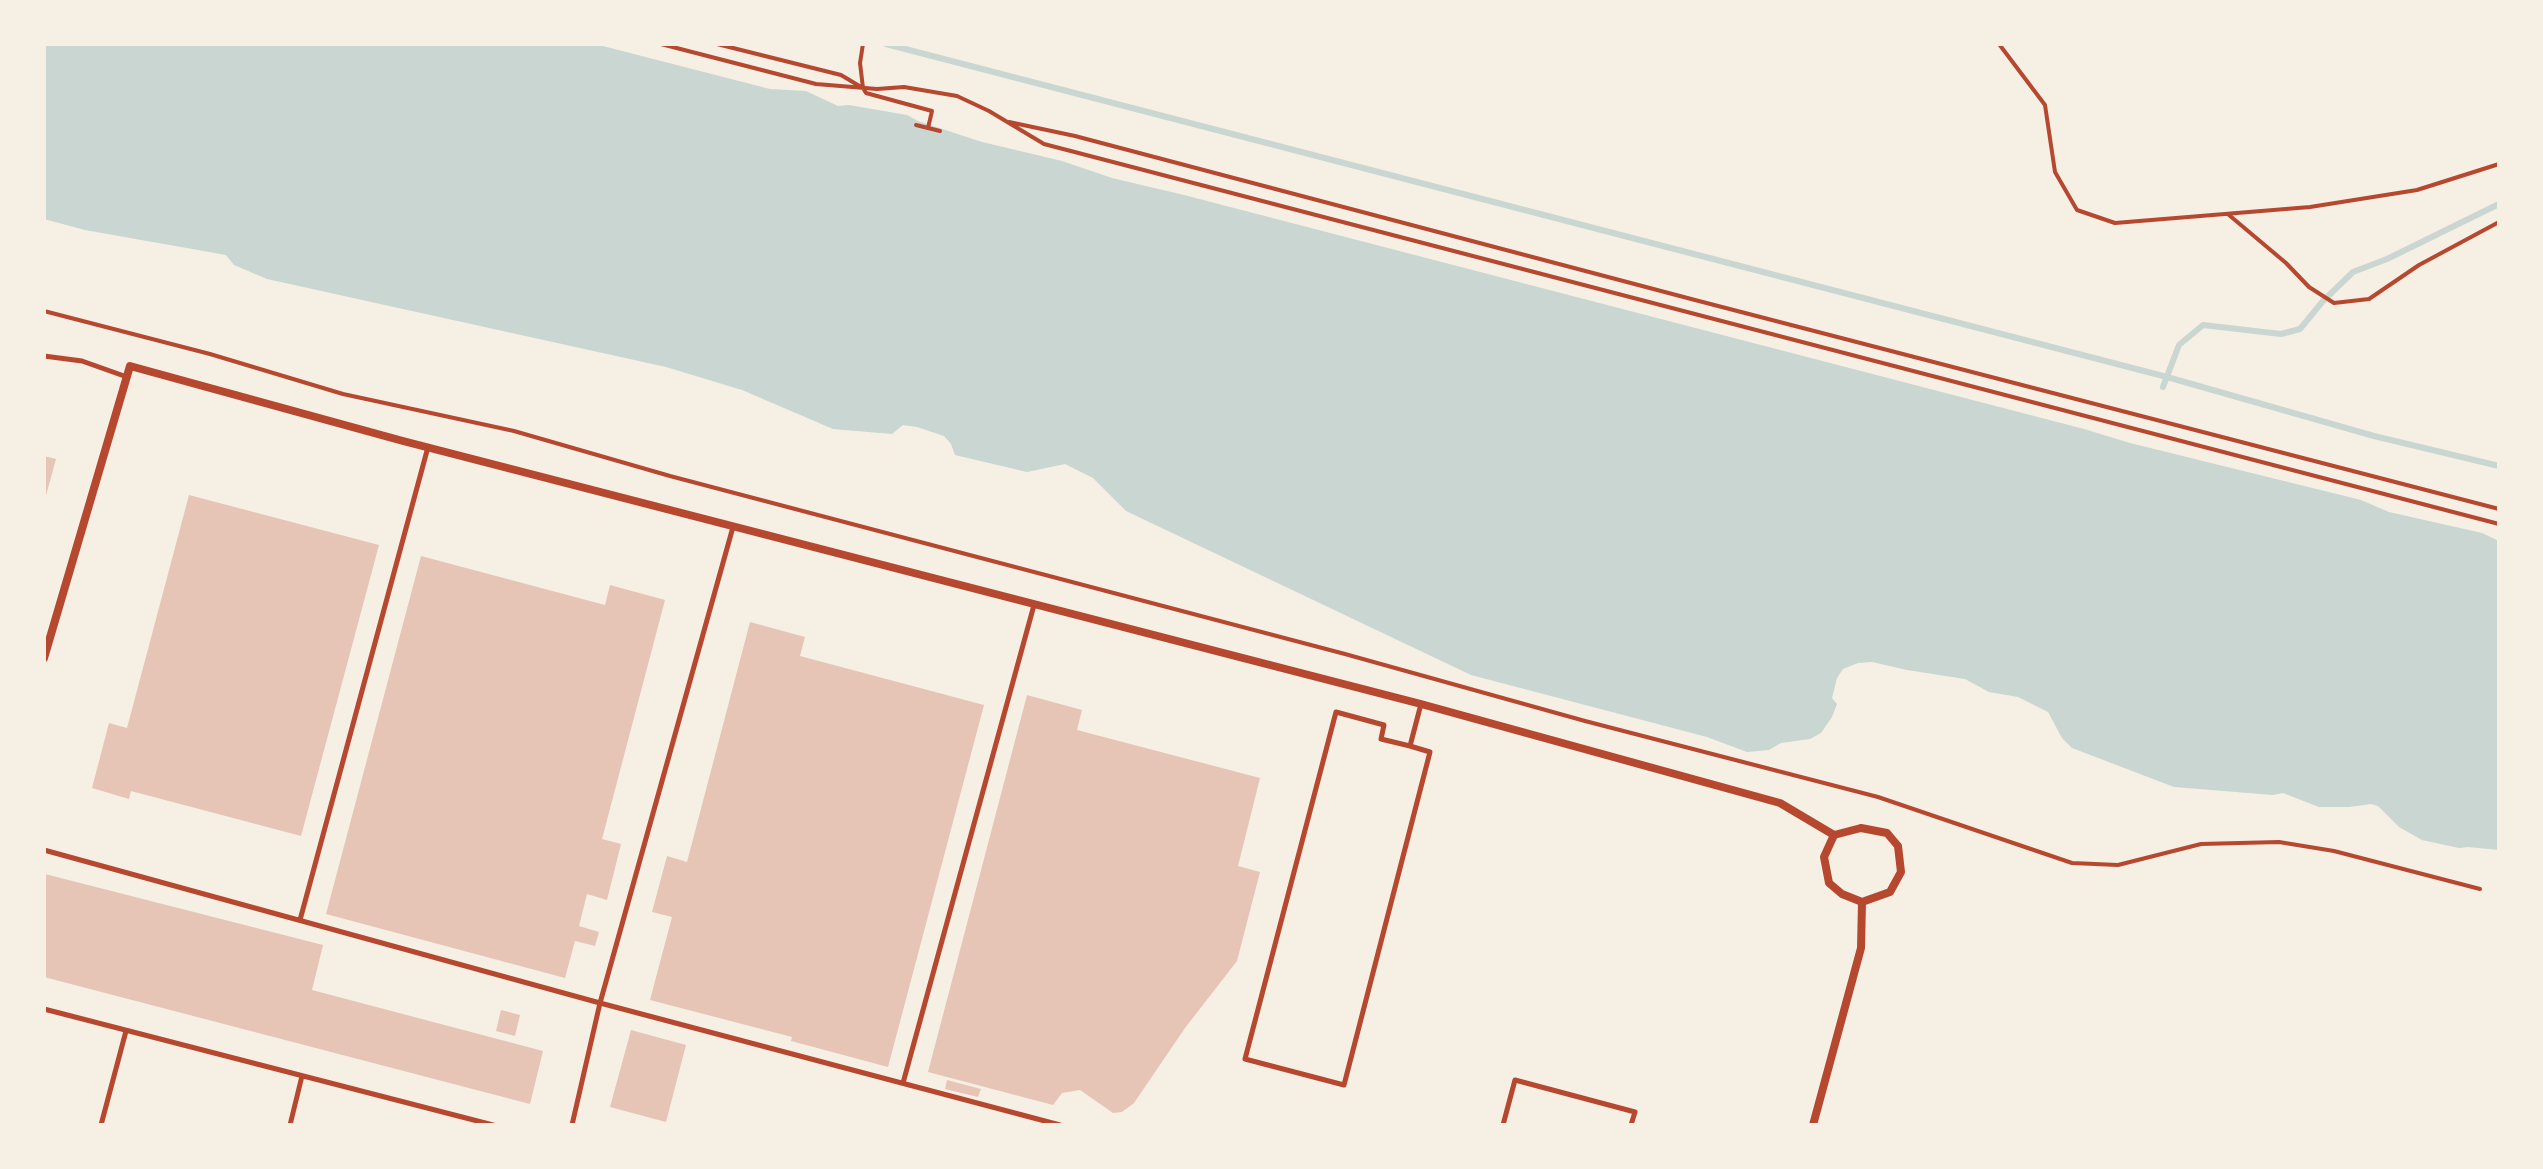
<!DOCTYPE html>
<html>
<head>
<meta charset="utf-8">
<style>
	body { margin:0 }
	#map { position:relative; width:2543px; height:1169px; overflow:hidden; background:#f6efe4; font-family:"DM Sans",sans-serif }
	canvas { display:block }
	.frame { position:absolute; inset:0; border:46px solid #f6efe4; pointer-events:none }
</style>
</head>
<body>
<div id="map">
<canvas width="2543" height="1169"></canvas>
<div class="frame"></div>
</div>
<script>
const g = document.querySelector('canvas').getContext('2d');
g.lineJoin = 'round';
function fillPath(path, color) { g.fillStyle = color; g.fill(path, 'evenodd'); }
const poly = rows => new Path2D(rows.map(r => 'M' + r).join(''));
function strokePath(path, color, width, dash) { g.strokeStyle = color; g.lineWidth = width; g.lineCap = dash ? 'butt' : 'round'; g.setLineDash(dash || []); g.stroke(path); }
fillPath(poly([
	[44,44,595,44,770,89,806,91,838,106,849,105,907,115,918,121,982,142,1062,161,1112,178,1184,195,2084,429,2130,443,2361,500,2389,512,2482,533,2499,541,2499,850,2468,847,2459,848,2422,840,2399,827,2378,806,2371,804,2349,807,2319,807,2283,793,2273,795,2174,787,2072,748,2062,738,2048,712,2018,697,1989,692,1965,679,1907,670,1872,662,1858,663,1843,669,1837,678,1832,698,1837,704,1832,717,1821,733,1810,739,1781,743,1769,750,1747,752,1707,737,1471,675,1126,511,1093,478,1065,464,1027,472,955,455,951,444,944,436,917,427,903,425,892,434,833,429,742,390,666,367,267,279,234,265,226,255,85,230,44,219]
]), '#c9d6d2');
strokePath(poly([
	[886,44,2167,377,2374,436,2499,466],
	[2163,387,2179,345,2203,325,2281,334,2300,329,2323,301,2353,272,2387,259,2499,204]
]), '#c9d6d2', 6);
fillPath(poly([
	[44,456,56,459,45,499,44,499],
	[189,495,379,545,301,836,131,791,129,799,92,788,109,723,127,728],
	[421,556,605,605,610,585,665,600,602,839,621,844,607,900,587,894,579,926,599,932,595,946,575,941,565,978,326,914],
	[750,622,805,637,800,656,984,705,888,1067,791,1041,792,1037,650,1000,672,917,652,912,667,856,687,862],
	[1027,695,1082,710,1077,730,1260,778,1238,866,1260,872,1237,961,1185,1028,1134,1103,1122,1112,1113,1113,1080,1090,1062,1093,1053,1105,928,1072],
	[45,874,323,945,312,990,543,1051,530,1104,44,977],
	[501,1010,520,1015,515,1036,496,1031],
	[631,1030,686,1045,666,1122,610,1107],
	[947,1080,981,1089,978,1097,945,1089]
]), '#e6c5b7');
strokePath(poly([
	[661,44,816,84,877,89,904,87,957,96,989,111,1044,144,2499,524],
	[717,44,841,75,861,87],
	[863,44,860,63,863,88,866,93,932,111,928,128],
	[1999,44,2045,105,2055,172,2077,210,2115,223,2310,207,2417,190,2499,164],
	[1009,122,1075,136,1695,300,2499,509],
	[916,125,940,131],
	[2229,215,2286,263,2309,287,2334,303,2369,299,2419,265,2499,222],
	[44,311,210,354,343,394,514,431,670,476,1345,654,1585,721,1878,797,2072,863,2118,865,2201,844,2279,842,2334,851,2480,889]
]), '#b5482f', 4);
strokePath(poly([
	[44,356,82,361,127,377],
	[733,527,600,1003,1060,1125],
	[1410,746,1381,739,1384,725,1336,712,1245,1059,1344,1085,1430,752,1410,746,1421,704],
	[44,850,600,1003,572,1125],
	[300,920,428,447],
	[44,1009,493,1125],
	[903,1083,1034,605],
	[101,1125,126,1031],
	[290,1125,302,1076],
	[1503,1125,1515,1080,1635,1112,1631,1125]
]), '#b5482f', 5);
strokePath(poly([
	[44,658,130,366,403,441,1421,704,1780,803,1834,835],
	[1861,828,1887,833,1898,846,1901,872,1890,892,1862,902,1842,894,1829,883,1824,857,1834,835,1861,828],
	[1813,1125,1861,948,1862,902]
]), '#b5482f', 8);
</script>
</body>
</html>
